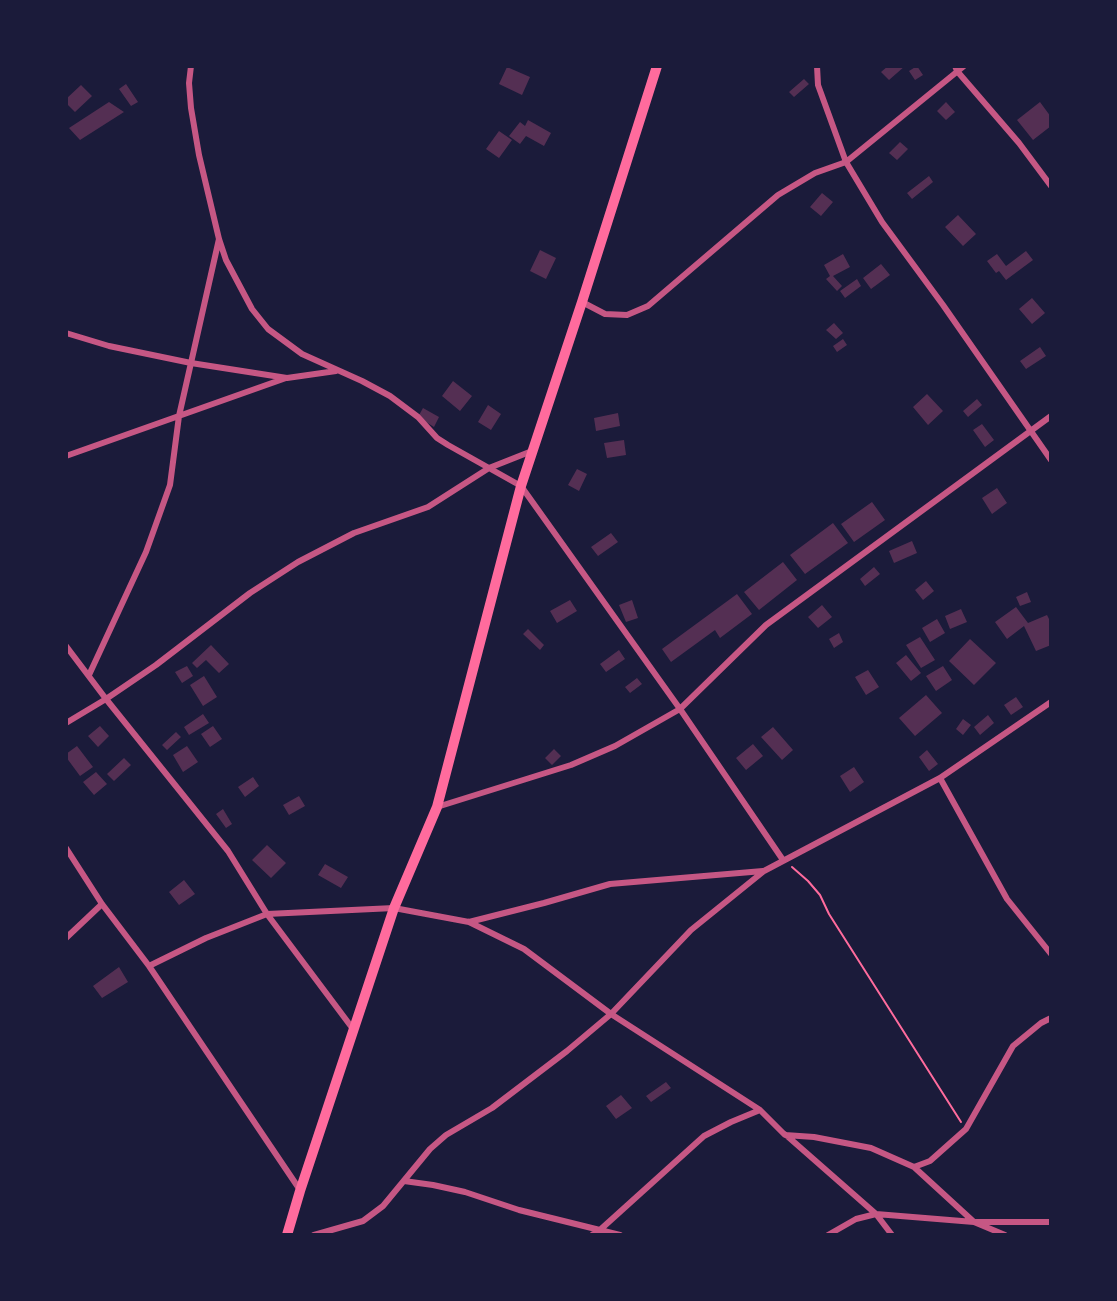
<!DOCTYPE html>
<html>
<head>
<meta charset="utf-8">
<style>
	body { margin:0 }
	#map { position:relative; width:1117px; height:1301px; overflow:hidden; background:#1b1b3a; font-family:"Fira Sans Condensed",sans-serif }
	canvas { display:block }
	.frame { position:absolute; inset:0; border:68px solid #1b1b3a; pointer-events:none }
</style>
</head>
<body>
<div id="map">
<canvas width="1117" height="1301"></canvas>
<div class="frame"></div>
</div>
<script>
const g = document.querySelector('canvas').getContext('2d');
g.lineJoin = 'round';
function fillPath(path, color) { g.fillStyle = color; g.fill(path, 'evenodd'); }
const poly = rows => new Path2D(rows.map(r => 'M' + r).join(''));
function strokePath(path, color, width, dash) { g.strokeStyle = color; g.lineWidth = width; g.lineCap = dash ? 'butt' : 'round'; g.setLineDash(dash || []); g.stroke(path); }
fillPath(poly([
	[888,66,905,66,889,80,881,72],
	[917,66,923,75,915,80,909,71],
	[507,67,530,77,522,95,499,84],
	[804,79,809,84,794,97,789,92],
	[126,84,138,102,131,106,119,89],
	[81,85,92,96,75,112,66,103,66,99],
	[109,102,124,112,80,140,69,128],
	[946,102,955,112,946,120,937,111],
	[1040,102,1051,117,1051,126,1033,140,1017,120],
	[528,120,551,133,544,146,526,136,520,144,509,136,520,122,525,126],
	[499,131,512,140,499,158,486,149],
	[900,142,908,149,897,160,889,153],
	[929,176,933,182,912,199,907,193],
	[822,193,833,202,821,216,810,207],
	[958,215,976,234,963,246,945,227],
	[540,250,556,258,546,279,530,271],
	[1026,251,1033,260,1006,280,999,271,996,273,987,261,997,254,1006,266],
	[843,254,850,267,833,276,842,286,837,291,826,279,830,276,824,265],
	[881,264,890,275,871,289,863,278],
	[857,279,861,286,845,298,840,291],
	[1032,298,1045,313,1032,324,1019,309],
	[834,323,843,333,836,339,826,330],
	[843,339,847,345,837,352,833,346],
	[1040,347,1046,356,1026,369,1020,361],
	[453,381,472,396,460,411,442,396],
	[927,394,943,411,928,425,913,407],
	[977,399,982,405,968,417,963,411],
	[488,405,501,414,491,430,478,422],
	[423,408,439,417,434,427,418,417],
	[618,413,620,426,596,431,594,418],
	[982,424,994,440,985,447,973,430],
	[624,440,626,455,607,458,604,443],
	[577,469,587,474,579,491,568,485],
	[997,488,1007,503,992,514,982,498],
	[872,502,885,520,854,542,841,524],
	[833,523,848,543,805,574,790,555],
	[611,533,618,542,598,556,591,547],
	[912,541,917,553,894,563,889,551],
	[783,562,797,580,759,610,744,592],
	[874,567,880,574,865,586,860,579],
	[926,581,934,591,923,600,915,590],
	[1027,592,1031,602,1020,606,1016,597],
	[737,594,752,614,720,638,715,630,671,662,662,649],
	[570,600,577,611,557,623,550,611],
	[632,600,638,618,626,622,619,605],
	[822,605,832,617,818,628,808,617],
	[1016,607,1028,623,1047,615,1051,623,1051,645,1036,651,1024,626,1007,639,995,622],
	[961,609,967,622,950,629,945,616],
	[937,619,945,633,930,642,922,628],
	[528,629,544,645,540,650,523,634],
	[839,633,843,642,834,648,829,639],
	[920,637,935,660,921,668,906,645],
	[970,639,996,663,974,685,949,661],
	[211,645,229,664,219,673,206,660,197,668,192,663],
	[619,650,625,659,606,672,600,664],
	[906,655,921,673,911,681,896,663],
	[187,666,193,676,182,683,175,672],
	[943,666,952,680,936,691,926,676],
	[868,670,879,687,866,695,855,677],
	[204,676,217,697,203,706,190,685],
	[637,678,642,684,630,693,625,687],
	[926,695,942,713,915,736,899,718],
	[1016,697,1023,707,1011,715,1004,705],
	[203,714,209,723,189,735,184,727],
	[988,715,994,723,980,735,974,727],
	[963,719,971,725,963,735,956,729],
	[100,726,109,736,98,747,88,736],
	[213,726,222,739,210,747,201,734],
	[773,727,793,750,782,760,761,737],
	[176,732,181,737,167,750,162,745],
	[753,744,763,756,746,770,736,758],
	[77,746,93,767,80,776,66,757,66,754],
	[187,746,198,762,183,772,173,755],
	[554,749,561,756,552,765,545,758],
	[927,750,938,764,929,771,919,757],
	[124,758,131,765,114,781,107,774],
	[854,767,864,782,850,792,840,776],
	[96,772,107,784,94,795,83,782],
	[253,777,259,786,245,797,238,787],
	[299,796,305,806,289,815,283,805],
	[223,809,232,824,226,828,216,814],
	[267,845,286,863,271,878,252,860],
	[325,864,348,877,341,888,318,875],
	[184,880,195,894,179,905,169,892],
	[119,967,128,982,102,998,93,986],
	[666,1082,671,1088,651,1102,646,1096],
	[621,1095,632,1108,616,1119,606,1106]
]), '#542f53');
strokePath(poly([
	[792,867,808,881,820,895,829,914,961,1122]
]), '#ff6b9d', 2);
strokePath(poly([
	[191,66,189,83,191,108,199,155,219,239,226,260,252,309,268,329,302,354,362,381,390,396,418,417,437,438,448,445,521,486,680,709,783,860],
	[817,66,818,85,846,162,882,222,943,305,1051,460],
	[955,66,957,71,1019,143,1051,186],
	[582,302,605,314,627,315,648,306,778,195,815,173,846,162,964,66],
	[66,333,109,346,191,363,287,378,336,371],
	[66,456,286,378],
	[66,646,106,699,228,851,267,914,353,1029],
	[89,675,146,552,170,485,179,416,219,239],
	[66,723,106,699,156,665,250,593,298,562,354,533,428,507,489,468,532,451],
	[940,778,1007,899,1051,954],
	[437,807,571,765,615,746,680,709,766,625,1051,416],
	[66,848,102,904,149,966,300,1190],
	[469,922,524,949,611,1014,760,1110,785,1135,814,1137,871,1148,914,1167,930,1161,966,1129,1013,1046,1041,1023,1051,1018],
	[66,938,102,904],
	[149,966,206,938,267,914,394,908,469,922,544,903,610,884,763,871],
	[786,1135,876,1214,892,1235],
	[914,1167,974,1222,1005,1235],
	[404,1181,433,1185,465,1192,519,1210,620,1235],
	[314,1235,363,1221,383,1206,430,1149,446,1135,492,1108,567,1051,611,1014,691,930,764,871,940,778,1051,702],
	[592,1235,601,1229,704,1136,731,1122,760,1110],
	[828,1235,856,1219,876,1214,974,1222,1051,1222]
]), '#c65784', 6);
strokePath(poly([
	[287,1235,300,1191,394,908,437,807,521,486,582,302,657,66]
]), '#ff6b9d', 10);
</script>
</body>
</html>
